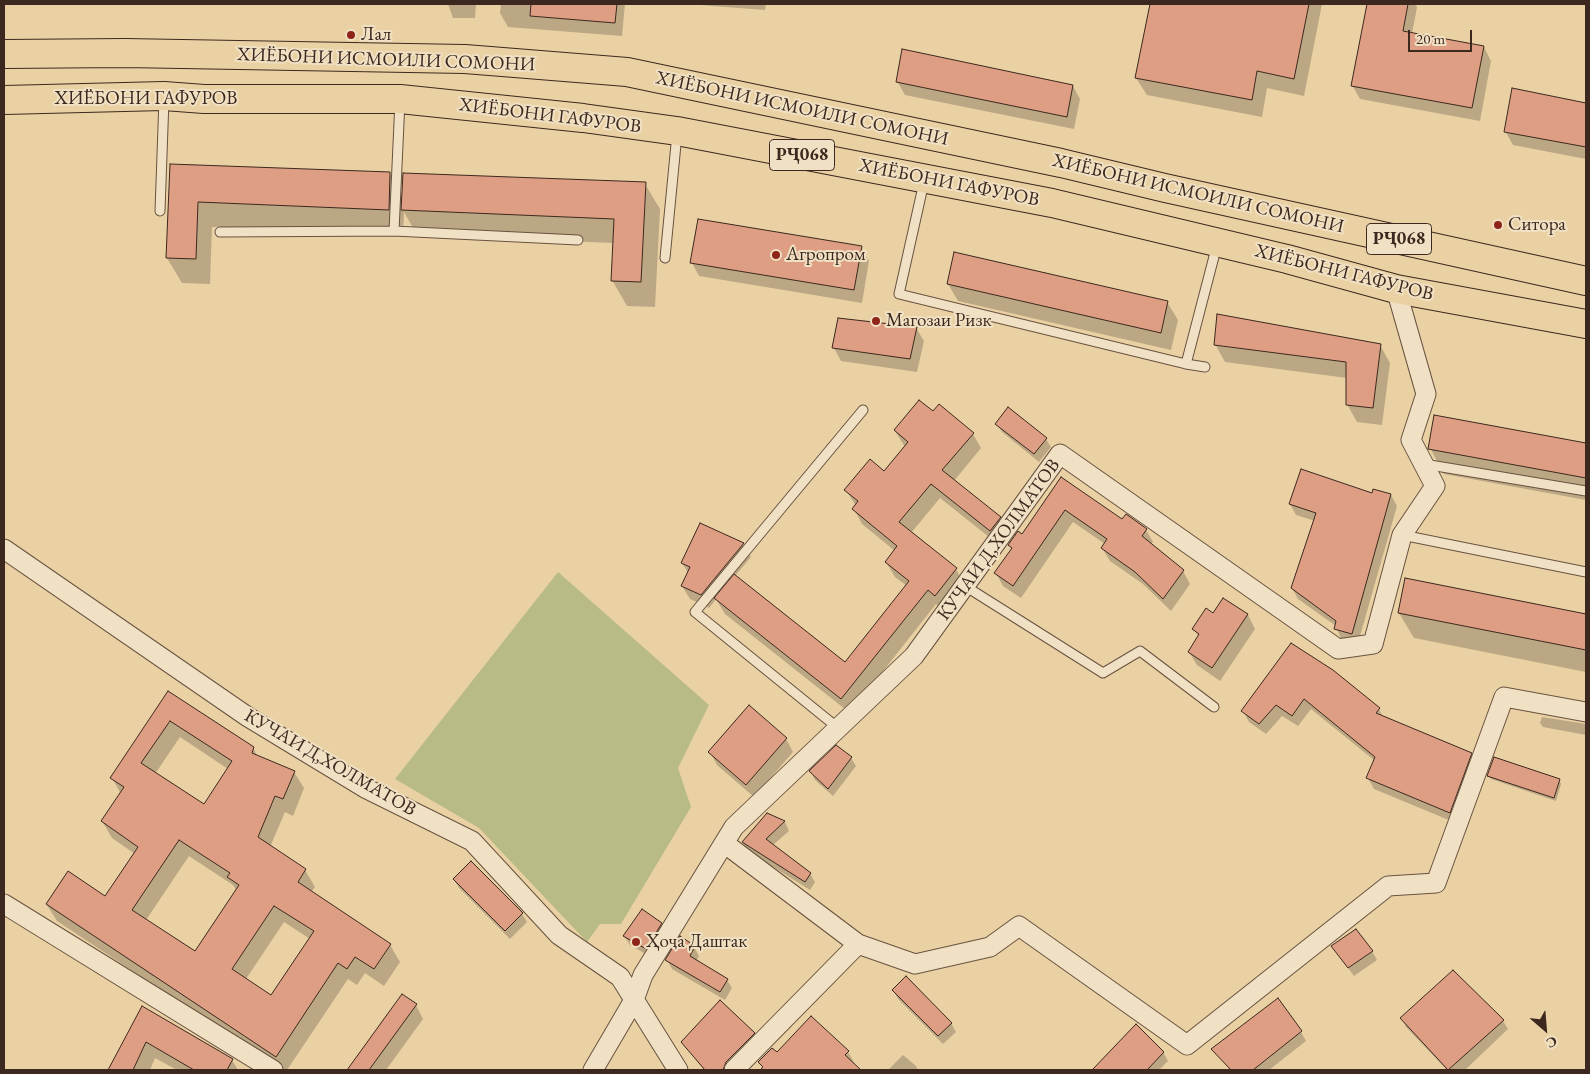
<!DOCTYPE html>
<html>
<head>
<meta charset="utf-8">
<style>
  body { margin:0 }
  #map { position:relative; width:1590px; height:1074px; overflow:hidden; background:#ead1a4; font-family:"EB Garamond",serif }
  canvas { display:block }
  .frame { position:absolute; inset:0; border:5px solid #3c281e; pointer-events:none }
  .north { position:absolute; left:1520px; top:1004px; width:50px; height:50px; -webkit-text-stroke:4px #f1e1c4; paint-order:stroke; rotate:153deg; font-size:14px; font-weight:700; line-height:20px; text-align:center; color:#3c281e }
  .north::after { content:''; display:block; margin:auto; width:18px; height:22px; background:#3c281e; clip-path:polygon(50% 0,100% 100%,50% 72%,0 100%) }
  .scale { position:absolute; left:1408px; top:30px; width:64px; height:22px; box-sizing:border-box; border:2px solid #3c281e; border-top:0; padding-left:6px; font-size:15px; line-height:18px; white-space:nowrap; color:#3c281e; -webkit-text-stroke:4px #f1e1c4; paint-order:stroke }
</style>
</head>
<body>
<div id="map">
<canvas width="1590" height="1074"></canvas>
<div class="frame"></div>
<div class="north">С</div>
<div class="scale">20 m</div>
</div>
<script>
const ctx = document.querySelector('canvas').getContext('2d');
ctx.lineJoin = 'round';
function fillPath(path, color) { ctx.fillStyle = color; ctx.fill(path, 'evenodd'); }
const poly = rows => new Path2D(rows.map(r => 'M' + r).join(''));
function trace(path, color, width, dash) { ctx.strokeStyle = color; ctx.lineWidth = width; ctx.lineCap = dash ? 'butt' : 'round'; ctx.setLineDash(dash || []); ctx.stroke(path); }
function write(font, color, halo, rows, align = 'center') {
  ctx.font = font + ' "EB Garamond",serif'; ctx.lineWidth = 4; ctx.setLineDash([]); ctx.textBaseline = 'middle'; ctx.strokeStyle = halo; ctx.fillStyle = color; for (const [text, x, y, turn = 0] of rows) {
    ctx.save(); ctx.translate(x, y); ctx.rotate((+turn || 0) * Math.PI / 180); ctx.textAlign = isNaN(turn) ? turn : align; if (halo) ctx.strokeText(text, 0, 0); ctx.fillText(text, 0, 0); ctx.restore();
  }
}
fillPath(poly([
  [558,572,709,705,678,768,691,807,621,924,600,924,587,942,479,828,395,779]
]), '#b8bb85');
fillPath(poly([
  [448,4,476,4,475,18,453,18],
  [501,4,625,4,622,36,508,27,500,13],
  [687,4,766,4,765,10],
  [1151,4,1322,4,1304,96,1267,88,1262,117,1147,95,1136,78],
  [1368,4,1415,4,1417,7,1412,34,1484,47,1491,61,1480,121,1360,99,1352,85],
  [897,81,1073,86,1080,99,1074,129,905,95],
  [1513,90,1586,104,1586,159,1513,145,1505,131],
  [171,165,390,174,403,197,645,184,660,209,655,307,627,306,612,280,614,243,417,235,404,212,403,235,212,227,210,284,182,283,167,258],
  [861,248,869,261,862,303,699,276,692,263],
  [948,284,1167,302,1178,320,1171,350,958,301],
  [916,328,924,341,917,372,841,361,834,348],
  [1215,344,1380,345,1390,363,1382,425,1357,422,1347,404,1347,378,1225,362],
  [933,413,973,434,981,448,954,481,1000,518,1008,533,999,545,940,498,911,533,956,569,964,584,944,610,936,604,850,713,725,614,716,599,709,608,690,599,682,586,688,573,682,563,700,524,743,544,751,557,735,576,845,664,907,586,895,577,886,562,895,551,862,524,854,509,856,506,846,490,884,472,905,447,895,431],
  [1435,416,1586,445,1586,500,1444,474,1430,448],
  [997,424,1046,439,1051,447,1039,462,1002,432],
  [1061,479,1122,520,1146,530,1153,542,1151,545,1183,571,1190,584,1171,611,1143,584,1110,561,1102,548,1105,544,1073,522,1021,598,1003,586,996,573,1012,550,1009,545,1022,535],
  [1374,491,1391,495,1397,506,1358,643,1341,639,1336,626,1298,599,1292,588,1315,521,1296,515,1290,504,1373,495],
  [1406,579,1586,615,1586,672,1414,638,1399,613],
  [1224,600,1248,615,1255,629,1220,681,1197,665,1189,652,1199,637,1194,629,1213,615],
  [1292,645,1379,709,1383,717,1471,754,1477,765,1456,823,1374,789,1368,778,1375,761,1311,709,1298,726,1282,716,1266,734,1249,722,1243,711],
  [168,692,253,748,258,757,294,772,304,788,293,816,285,812,270,847,305,870,315,887,311,892,390,945,400,962,384,986,365,973,357,985,348,979,287,1070,282,1070,57,921,47,905,106,898,135,854,112,838,102,821,121,794,112,778],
  [180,737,228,769,204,806,155,774],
  [189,856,233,885,237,891,195,953,146,920],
  [284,922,310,939,272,996,246,979],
  [1542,717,1586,724,1586,735,1543,727,1540,723],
  [786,739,793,752,754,797,717,765,710,752],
  [851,758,856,766,833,796,815,780,811,772],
  [1489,776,1559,780,1561,784,1556,801,1491,779],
  [767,814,785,822,789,831,773,845,810,874,815,882,810,890,748,851,743,843],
  [454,880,522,914,527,922,510,939,459,888],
  [661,924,666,933,651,957,630,945,625,937],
  [681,938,694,947,699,956,696,962,727,980,732,988,725,1000,672,969,667,960],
  [1333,947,1372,951,1377,960,1354,976],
  [893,990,951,1023,956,1032,943,1044,898,999],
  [403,996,416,1005,423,1019,386,1070,349,1070],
  [142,1008,232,1060,238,1070,177,1070,155,1058,150,1070,109,1070],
  [1402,1018,1503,1021,1508,1029,1465,1070,1447,1070,1406,1027],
  [1136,1026,1163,1052,1168,1061,1159,1070,1094,1070],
  [1301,1032,1306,1041,1269,1070,1230,1070,1213,1049],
  [754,1033,759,1042,731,1070,704,1070,683,1042],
  [848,1052,855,1064,848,1070,764,1070,759,1062,777,1054],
  [903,1055,916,1066,918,1070,888,1070]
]), '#0003');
const building = poly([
  [531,4,617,4,615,23,530,16,531,4],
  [1150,4,1309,4,1294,79,1257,71,1252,100,1135,78,1150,4],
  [1367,4,1408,4,1403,31,1484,46,1472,108,1351,86,1367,4],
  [902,49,1073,85,1067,117,896,82,902,49],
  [1512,88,1586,103,1586,147,1504,132,1512,88],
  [170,164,390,172,389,210,198,202,196,259,166,258,170,164],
  [403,173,646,182,641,282,611,281,614,219,401,210,403,173],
  [698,219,862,246,854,290,690,263,698,219],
  [954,252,1168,301,1161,333,947,284,954,252],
  [1217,314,1381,344,1373,408,1346,405,1346,362,1214,345,1217,314],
  [838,318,917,327,910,359,832,348,838,318],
  [919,400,933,411,939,404,974,433,942,470,1001,517,990,531,931,484,899,522,957,568,935,596,928,590,841,699,714,598,734,574,845,662,909,581,885,562,897,546,852,509,858,501,844,490,870,459,884,471,908,442,894,430,919,400],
  [1008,407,1047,438,1034,454,995,424,1008,407],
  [1434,415,1586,443,1586,478,1428,449,1434,415],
  [1301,469,1372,493,1373,489,1391,494,1352,634,1334,629,1336,621,1291,588,1316,513,1289,504,1301,469],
  [1061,477,1122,519,1126,514,1147,529,1142,536,1184,570,1163,599,1135,572,1101,548,1107,539,1065,510,1013,586,994,573,1012,548,1008,545,1018,531,1022,534,1061,477],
  [700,523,744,543,701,595,681,586,690,567,681,563,700,523],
  [1405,578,1586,614,1586,650,1398,613,1405,578],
  [1223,598,1248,614,1212,668,1188,652,1199,634,1192,629,1206,608,1213,613,1223,598],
  [1291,643,1333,670,1380,708,1376,713,1472,753,1450,813,1366,778,1375,757,1304,699,1292,716,1276,705,1259,724,1241,711,1291,643],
  [168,691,254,747,252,753,295,771,283,799,275,796,258,837,306,869,298,882,391,944,374,969,355,957,347,969,338,963,276,1057,46,904,68,871,105,896,138,847,101,821,124,787,110,778,168,691],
  [170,721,232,761,204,804,141,763,170,721],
  [179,840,230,873,227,877,239,885,195,951,132,910,179,840],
  [274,906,314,931,271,995,232,969,274,906],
  [749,705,787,738,746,785,708,752,749,705],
  [836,745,852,757,828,789,809,771,836,745],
  [1494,757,1560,779,1554,798,1487,776,1494,757],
  [767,813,785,821,766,839,811,873,805,882,742,842,767,813],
  [471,861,523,913,505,931,453,879,471,861],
  [642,909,662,923,646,949,623,936,642,909],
  [1356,929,1373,951,1348,968,1331,946,1356,929],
  [680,936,695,946,690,956,728,979,720,992,665,960,680,936],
  [1453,970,1504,1020,1448,1070,1400,1018,1453,970],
  [906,976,952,1023,938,1036,892,990,906,976],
  [402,994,417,1004,369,1070,347,1070,402,994],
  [1278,998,1302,1031,1253,1070,1231,1070,1211,1049,1278,998],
  [720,1000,755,1033,726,1062,723,1070,705,1070,681,1042,720,1000],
  [142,1006,233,1059,227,1070,194,1070,146,1042,133,1070,108,1070,142,1006],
  [811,1016,849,1051,845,1055,861,1070,760,1070,763,1067,758,1062,772,1048,777,1052,811,1016],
  [1136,1024,1164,1052,1147,1070,1092,1070,1136,1024]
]);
fillPath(building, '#de9e83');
trace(building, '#3c281e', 1);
const service = poly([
  [924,182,899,294,1186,364],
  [160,211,164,99],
  [394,231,578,240],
  [220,232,394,231,400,101],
  [665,258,677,134],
  [1205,367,1186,364,1217,245],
  [1424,464,1586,491],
  [1402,535,1586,572],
  [965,586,1103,673,1140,651,1214,707],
  [838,728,695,612,863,410]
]);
const minor = poly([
  [4,549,248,717,365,788,472,841,559,935,620,977,678,1070],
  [724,843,858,944],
  [4,904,273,1070],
  [593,1070,634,1000,643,975,734,827,914,656,1060,454,1338,649,1373,644,1402,535,1435,486,1411,440,1426,394,1396,289],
  [734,1070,858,944,915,964,990,947,1019,926,1187,1045,1388,886,1436,883,1504,697,1586,712]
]);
const trunk = poly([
  [4,54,125,53,465,59,627,72,1061,163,1165,188,1586,281],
  [4,100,164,96,204,99,400,99,583,118,677,131,1052,203,1287,259,1396,289,1586,324]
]);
trace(service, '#685240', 11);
trace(minor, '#685240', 21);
trace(trunk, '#3c281e', 30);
trace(service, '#f1e1c4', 9);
trace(minor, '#f1e1c4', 19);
trace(trunk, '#ead1a4', 28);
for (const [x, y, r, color] of [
  [351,35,5,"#8f2418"],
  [1498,225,5,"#8f2418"],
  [776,255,5,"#8f2418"],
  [876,321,5,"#8f2418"],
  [636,942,5,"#8f2418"]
]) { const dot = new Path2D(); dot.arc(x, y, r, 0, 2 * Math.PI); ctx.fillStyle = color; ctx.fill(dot); trace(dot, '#f1e1c4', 2); }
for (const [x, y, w] of [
  [802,155,65],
  [1399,239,65]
]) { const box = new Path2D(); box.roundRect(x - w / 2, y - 15.5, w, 31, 4); ctx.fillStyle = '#f1e1c4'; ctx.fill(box); trace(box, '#3c281e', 1); }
write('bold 18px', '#3c281e', null, [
  ["РҶ068",802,155],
  ["РҶ068",1399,239]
]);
write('19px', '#3c281e', '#f1e1c4', [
  ["Лал",361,35],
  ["Ситора",1508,225],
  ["Агропром",786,255],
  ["Магозаи Ризк",886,321],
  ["Ҳоҷа Даштак",646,942]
], 'left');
write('19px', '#3c281e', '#f1e1c4', [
  ["ХИЁБОНИ ИСМОИЛИ СОМОНИ",386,60,2],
  ["ХИЁБОНИ ГАФУРОВ",146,99],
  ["ХИЁБОНИ ИСМОИЛИ СОМОНИ",802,109,12],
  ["ХИЁБОНИ ГАФУРОВ",550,116,7],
  ["ХИЁБОНИ ГАФУРОВ",949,183,11],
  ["ХИЁБОНИ ИСМОИЛИ СОМОНИ",1198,194,13],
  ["ХИЁБОНИ ГАФУРОВ",1344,273,14],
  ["КУЧАИ Д,ХОЛМАТОВ",999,540,-54],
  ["КУЧАИ Д,ХОЛМАТОВ",330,763,30]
]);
</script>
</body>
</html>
